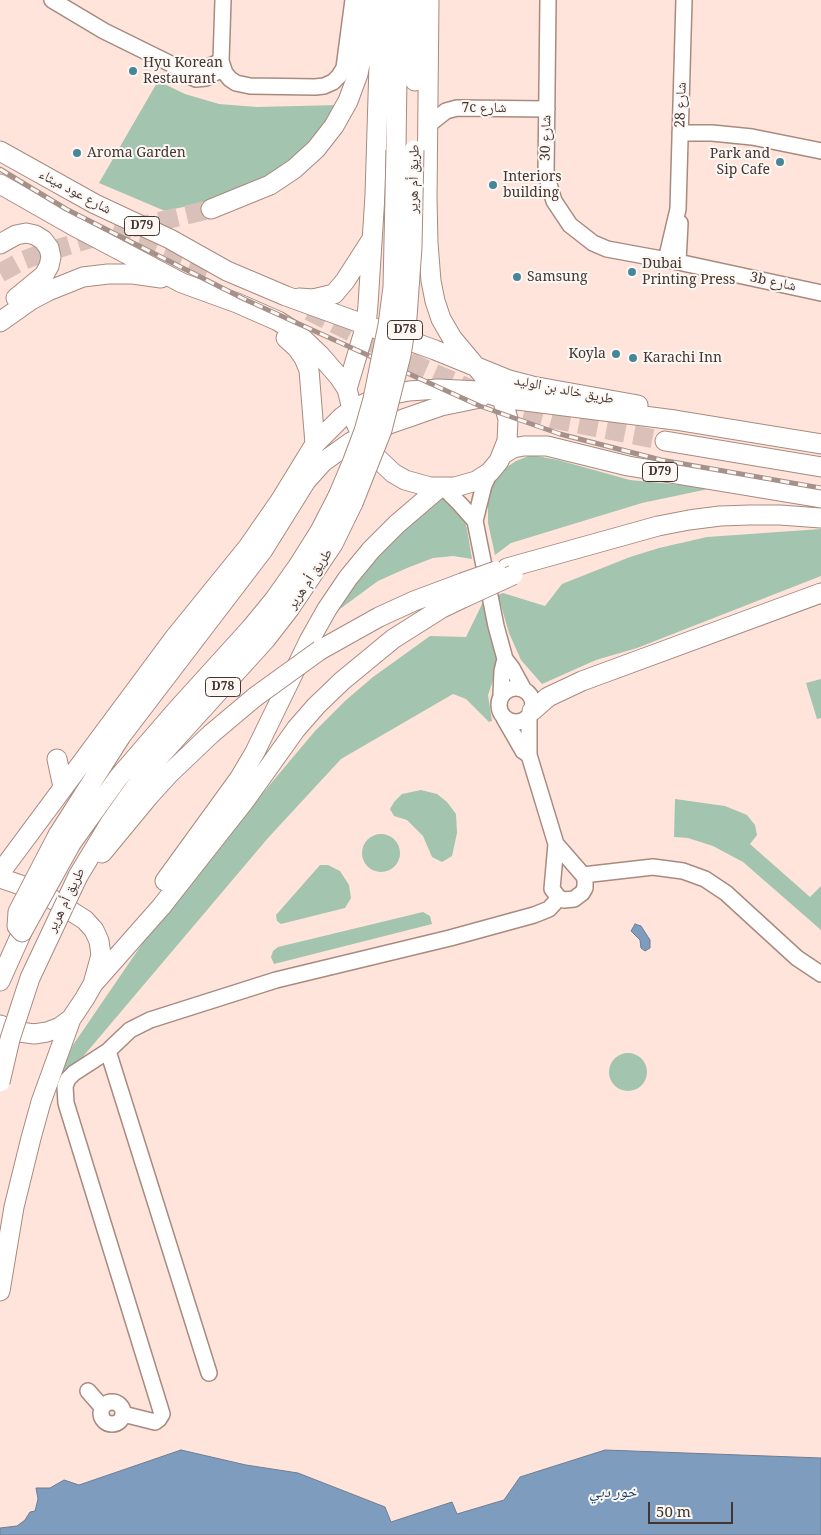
<!DOCTYPE html>
<html>
<head>
<meta charset="utf-8">
<style>
  body { margin:0 }
  #map { position:relative; width:821px; height:1535px; overflow:hidden; background:#ffe4db; font-family:"Noto Serif",serif }
  canvas { display:block }
  .scale { position:absolute; left:648px; top:1502px; width:85px; height:22px; box-sizing:border-box; border:2px solid #433631; border-top:0; padding-left:6px; font-size:15px; line-height:18px; white-space:nowrap; color:#433631; -webkit-text-stroke:4px #fdf7f4; paint-order:stroke }
</style>
</head>
<body>
<div id="map">
<canvas width="821" height="1535"></canvas>
<div class="scale">50 m</div>
</div>
<script>
const ctx = document.querySelector('canvas').getContext('2d');
ctx.lineJoin = 'round';
function fillPath(path, color) { ctx.fillStyle = color; ctx.fill(path, 'evenodd'); }
const poly = rows => new Path2D(rows.map(r => 'M' + r).join(''));
function trace(path, color, width, dash) { ctx.strokeStyle = color; ctx.lineWidth = width; ctx.lineCap = dash ? 'butt' : 'round'; ctx.setLineDash(dash || []); ctx.stroke(path); }
function write(font, color, halo, rows, align = 'center') {
  ctx.font = font + ' "Noto Serif","Noto Naskh Arabic",serif'; ctx.lineWidth = 4; ctx.setLineDash([]); ctx.textBaseline = 'middle'; ctx.strokeStyle = halo; ctx.fillStyle = color; for (const [text, x, y, turn = 0] of rows) {
    ctx.save(); ctx.translate(x, y); ctx.rotate((+turn || 0) * Math.PI / 180); ctx.textAlign = isNaN(turn) ? turn : align; if (halo) ctx.strokeText(text, 0, 0); ctx.fillText(text, 0, 0); ctx.restore();
  }
}
fillPath(poly([
  [158,81,185,94,219,104,257,107,339,105,318,140,263,182,220,199,165,211,99,183],
  [531,455,558,460,630,480,713,488,642,503,511,543,495,555,488,523,488,498,498,473,516,461],
  [444,495,462,510,467,529,472,559,453,556,433,558,407,568,378,581,329,617,371,555],
  [821,529,821,576,637,648,596,660,542,684,521,660,509,633,498,595,503,593,545,606,562,584,630,557,659,548,707,537],
  [484,600,495,645,497,669,488,695,492,721,489,722,466,699,453,694,341,759,268,838,64,1079,60,1076,73,1045,153,928,252,806,315,731,345,701,373,677,430,636,466,637],
  [821,679,821,718,817,719,806,683],
  [421,790,437,794,447,802,456,814,457,833,452,856,442,862,432,857,423,836,407,820,394,816,390,809,394,802,402,794],
  [675,799,725,806,747,815,755,825,757,835,750,844,810,897,821,886,821,930,743,862,713,846,688,838,674,837],
  '362 853a19 19 0 1 1 38 0a19 19 0 1 1-38 0Z',
  [320,865,328,865,340,871,349,885,351,898,345,908,281,924,277,921,276,915],
  [423,912,430,916,432,924,274,964,271,957,273,951,278,947],
  '609 1072a19 19 0 1 1 38 0a19 19 0 1 1-38 0Z'
]), '#a3c4ae');
const water = poly([
  [635,924,641,926,650,940,650,948,645,951,641,948,640,940,631,931,635,924],
  [181,1450,246,1465,298,1473,385,1507,391,1522,452,1502,457,1514,504,1500,520,1477,605,1450,821,1458,821,1535,0,1535,0,1528,17,1526,25,1520,30,1512,35,1511,38,1499,36,1488,50,1488,64,1480,79,1485,181,1450]
]);
fillPath(water, '#7e9cbe');
trace(water, '#6c7d94', 1);
trace(poly([
  [132,228,211,209],
  [112,233,152,245,210,269],
  [0,273,22,261,43,253,106,234],
  [309,311,425,369,473,390],
  [498,402,523,411,552,419,665,441]
]), '#d9c1b9', 19, [19, 9]);
const minor = poly([
  [52,0,104,31,175,66,206,68,221,61],
  [223,0,221,61,225,73,230,79,236,83,250,86,315,87,324,86,333,82,339,76,344,68,353,0],
  [548,0,546,174,554,201,570,225,593,243,607,249,678,262,821,293],
  [175,66,181,72,196,79,206,78,223,68],
  [427,126,446,111,457,108,547,109],
  [680,133,712,133,752,137,821,151],
  [666,260,678,209,684,0],
  [678,262,680,223],
  [490,472,484,485,475,521,496,626,505,659,512,668,524,690],
  [444,488,460,504,475,521],
  '499 705a17 17 0 1 1 34 0a17 17 0 1 1-34 0Z',
  [501,695,502,671,505,659],
  [529,716,529,755,556,844],
  [504,718,523,751,529,755],
  [556,844,583,875,585,879,585,888,582,893,574,899,564,900,559,898,552,889,556,844],
  [583,875,653,867,683,871,705,879,726,893,797,958,821,974],
  [108,1051,209,1373],
  [88,1391,102,1407],
  '101 1413a11 11 0 1 1 22 0a11 11 0 1 1-22 0Z',
  [123,1414,155,1422,159,1419,162,1414,66,1103,65,1086,68,1079,74,1073,108,1051,130,1030,150,1020,276,980,450,938,534,915,549,909,559,898]
]);
const major = poly([
  [415,81,416,0],
  [396,150,398,0],
  [0,151,95,204,170,239,227,271,286,296,435,350,509,380,532,386,638,405],
  [0,184,72,225,182,283,237,303,278,321,297,333,320,355,339,377,347,389,355,421,362,437,374,455,393,473,405,480,430,487,455,487,476,481,490,472,499,461,507,441,508,419,502,398,452,338,441,319,435,301,431,281,428,243,427,198,429,0],
  [211,209,270,185,294,169,316,149,334,126,348,101,358,74,363,48,369,0],
  [0,244,16,235,26,233,35,235,43,240,49,248,51,257,49,266,44,275,16,298],
  [299,298,313,299,334,294,345,281,372,239],
  [0,322,31,300,48,291,83,277,108,274,133,274,161,278],
  [286,338,297,348,304,358,309,370,315,444],
  [347,389,366,325,368,305,375,195,381,0],
  [665,441,821,467],
  [503,454,513,448,524,446,547,446,628,466,821,498],
  [507,568,658,526,689,520,720,516,750,515,780,515,821,518],
  [320,650,379,617,414,601,462,583],
  [532,711,548,697,582,681,821,593],
  [57,759,63,787],
  [58,835,121,736,263,550,306,481,323,462,351,442,389,424,441,406,480,398],
  [72,842,118,778,174,713,251,628,274,600,298,566,320,531,338,496],
  [102,853,149,796,169,774,211,734,255,697],
  [0,873,175,637,248,547,280,501,315,444,342,417,353,409,368,402,388,395,409,391,438,389,479,391,502,398,675,420,821,444],
  [78,876,110,823,134,789,159,757,266,639,290,608,333,544,353,503],
  [0,878,41,892,85,920,94,930,99,941,101,955,93,984,85,998,71,1019,60,1027,47,1032,34,1034,13,1031,0,1025],
  [165,881,239,779,255,752,309,641,327,609,348,578,371,550,397,524,439,488],
  [0,981,22,932],
  [93,984,161,907,246,799,296,729,316,706,342,681,393,639,442,608,465,597],
  [0,1291,14,1207,31,1138,41,1102,71,1019]
]);
trace(minor, '#a88a7f', 18);
trace(major, '#a88a7f', 21);
trace(minor, '#fff', 15);
trace(major, '#fff', 19);
const rail = poly([
  [0,169,66,209,244,299,480,406,560,434,661,460,821,488]
]);
trace(rail, '#a59189', 5);
trace(rail, '#fdf7f4', 3, [9]);
const majorBridge = poly([
  [338,496,352,463,364,431,373,399,388,325,393,287,396,150],
  [353,503,382,430,401,355,407,317,412,247,414,150],
  [462,583,496,571],
  [465,597,513,575],
  [255,697,320,650],
  [58,835,18,912,17,926,22,932,72,842],
  [0,1082,10,1039,30,978,78,876]
]);
trace(majorBridge, '#a88a7f', 21, []);
trace(majorBridge, '#fff', 19);
for (const [x, y, r, color] of [
  [133,71,5,"#458799"],
  [77,153,5,"#458799"],
  [780,162,5,"#458799"],
  [493,185,5,"#458799"],
  [632,272,5,"#458799"],
  [517,277,5,"#458799"],
  [616,354,5,"#458799"],
  [633,358,5,"#458799"]
]) { const dot = new Path2D(); dot.arc(x, y, r, 0, 2 * Math.PI); ctx.fillStyle = color; ctx.fill(dot); trace(dot, '#fdf7f4', 2); }
for (const [x, y, w] of [
  [142,226,35],
  [405,330,35],
  [660,472,35],
  [223,687,35]
]) { const box = new Path2D(); box.roundRect(x - w / 2, y - 9.5, w, 19, 4); ctx.fillStyle = '#fdf7f4'; ctx.fill(box); trace(box, '#433631', 1); }
write('bold 12px', '#433631', null, [
  ["D79",142,226],
  ["D78",405,330],
  ["D79",660,472],
  ["D78",223,687]
]);
write('14px', '#433631', '#fdf7f4', [
  ["Hyu Korean",143,63],
  ["Restaurant",143,79],
  ["Aroma Garden",87,153],
  ["Park and",770,154,"right"],
  ["Sip Cafe",770,170,"right"],
  ["Interiors",503,177],
  ["building",503,193],
  ["Dubai",642,264],
  ["Printing Press",642,280],
  ["Samsung",527,277],
  ["Koyla",606,354,"right"],
  ["Karachi Inn",643,358]
], 'left');
write('14px', '#433631', '#fdf7f4', [
  ["شارع 28",681,105,-88],
  ["7c شارع",484,108],
  ["شارع 30",546,138,-89],
  ["طريق أم هرير",414,179,-89],
  ["شارع عود ميثاء",75,192,28],
  ["3b شارع",773,282,12],
  ["طريق خالد بن الوليد",564,390,11],
  ["طريق أم هرير",310,579,-56],
  ["طريق أم هرير",66,900,-64]
]);
write('italic 15px', '#194571', '#fdf7f4', [
  ["خور دبي",613,1493]
]);
</script>
</body>
</html>
